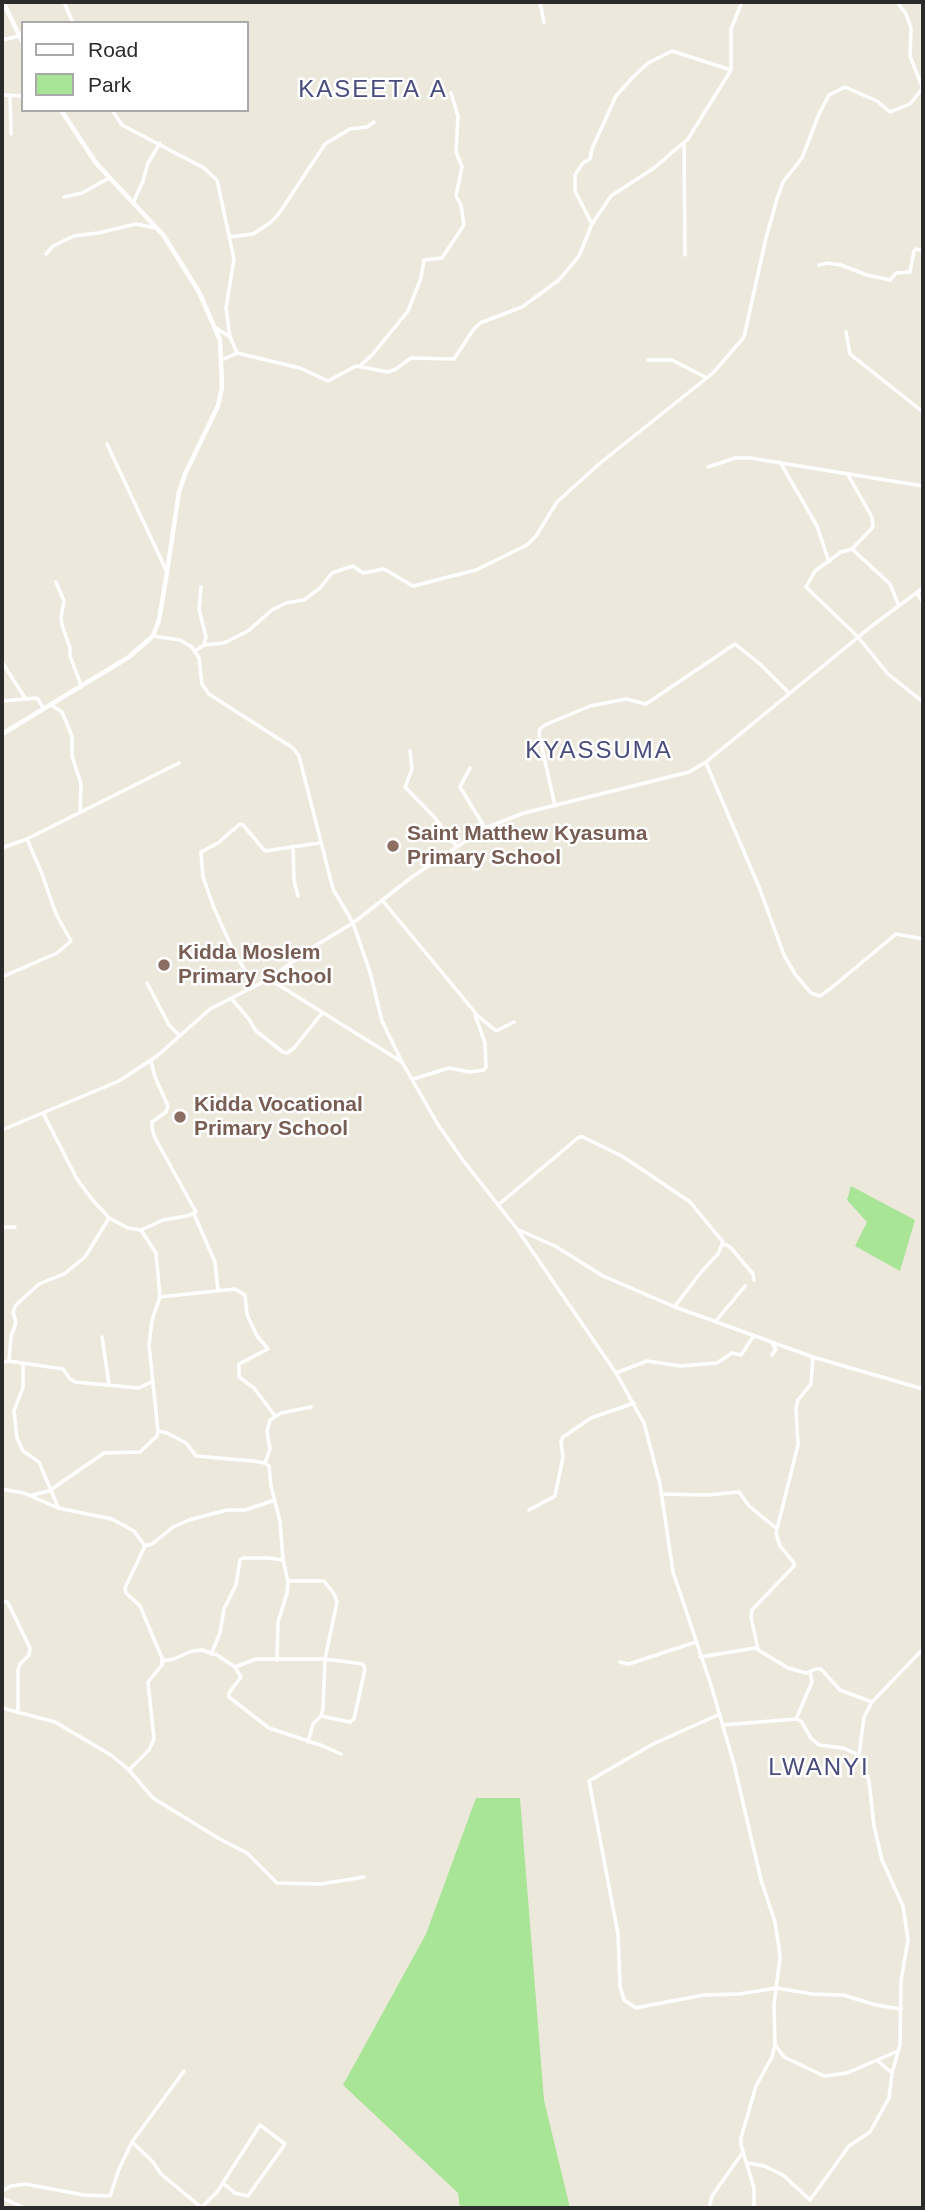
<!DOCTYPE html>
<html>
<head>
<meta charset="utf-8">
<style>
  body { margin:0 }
  #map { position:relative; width:925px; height:2210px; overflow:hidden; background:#ede8dc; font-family:Arial,sans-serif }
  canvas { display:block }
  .frame { position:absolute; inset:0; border:4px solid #2b2b2b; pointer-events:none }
  .legend { position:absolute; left:21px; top:21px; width:228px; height:91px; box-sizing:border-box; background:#fff; border:2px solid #aaa; margin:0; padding:9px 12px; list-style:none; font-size:21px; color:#2b2b2b }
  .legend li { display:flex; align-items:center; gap:14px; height:35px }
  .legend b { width:35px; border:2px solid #aaa }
</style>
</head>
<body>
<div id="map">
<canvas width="925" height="2210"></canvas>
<div class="frame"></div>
<ul class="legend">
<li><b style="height:9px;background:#fff"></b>Road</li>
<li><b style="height:19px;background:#a8e597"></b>Park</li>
</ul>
</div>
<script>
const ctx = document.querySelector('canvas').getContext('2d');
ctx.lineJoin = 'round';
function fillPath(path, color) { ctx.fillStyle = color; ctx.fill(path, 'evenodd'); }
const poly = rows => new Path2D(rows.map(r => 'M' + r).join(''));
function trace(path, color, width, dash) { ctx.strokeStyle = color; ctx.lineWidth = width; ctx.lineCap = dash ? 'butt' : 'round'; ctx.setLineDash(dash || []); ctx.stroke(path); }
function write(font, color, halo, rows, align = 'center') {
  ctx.font = font + ' Arial,sans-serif'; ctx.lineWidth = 5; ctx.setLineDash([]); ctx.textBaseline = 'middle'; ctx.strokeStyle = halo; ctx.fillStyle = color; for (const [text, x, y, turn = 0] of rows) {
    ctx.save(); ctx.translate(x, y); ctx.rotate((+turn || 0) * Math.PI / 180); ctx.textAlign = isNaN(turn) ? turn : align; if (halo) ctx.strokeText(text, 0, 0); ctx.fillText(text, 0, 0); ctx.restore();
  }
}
fillPath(poly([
  [851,1186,915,1220,900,1271,855,1246,867,1222,847,1200],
  [476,1798,520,1798,544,2100,570,2208,460,2208,458,2193,343,2085,426,1934]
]), '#a8e597');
trace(poly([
  [64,2,73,23],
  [540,2,544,23],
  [897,2,906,14,911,28,910,56,923,89],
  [2,40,19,36],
  [2,95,23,96],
  [10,95,11,134],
  [112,110,122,125,204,168,217,180,234,259,226,308,230,337],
  [684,144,685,255],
  [64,197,82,193,109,178],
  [133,203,143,181,148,163,160,143],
  [592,224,575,191,575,175,583,163,590,159,592,149,616,96,632,78,648,63,672,51,731,70],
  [229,237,253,234,270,223,278,215,325,144,350,129,367,127,374,122],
  [46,254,53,246,74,236,98,233,136,224,156,228],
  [819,265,827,263,841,265,867,275,890,280,896,273,910,272,914,251,916,249,923,251],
  [216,328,230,337,237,353,300,368,328,381,356,366,388,372,396,369,411,358,454,359,473,330,480,323,522,307,559,280,579,256,592,224,611,196,654,168,688,139,731,70,731,29,742,2],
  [846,332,850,354,923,412],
  [222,360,237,353],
  [648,360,672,360,707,378],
  [360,366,372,355,408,311,421,278,424,260,442,258,464,225,461,205,456,196,462,167,456,152,458,116,451,93],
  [107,444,166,570],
  [780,462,817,526,829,562],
  [708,467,735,458,750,458,923,486],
  [848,475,872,517,873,527,852,549],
  [56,582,64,601,61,617,62,625,70,648,70,656,81,685],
  [917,593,923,603],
  [899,606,890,584,852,549,841,552,815,571,806,587,858,637,888,674,923,702],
  [153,636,180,640,192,647,199,658,202,684,209,694,293,748,299,756,333,889,353,923,370,972,382,1021,401,1060],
  [204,645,224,643,248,631,272,610,286,603,304,600,320,588,332,573,353,566,363,573,384,569,413,586,476,570,527,545,536,536,557,502,599,464,713,373,744,337,766,238,777,199,783,182,802,158,819,114,829,95,845,87,877,101,890,112,910,104,923,88],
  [195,651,204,645,206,637,199,609,201,587],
  [2,662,25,698],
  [2,701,37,698,44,709],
  [51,705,62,712,72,736,72,756,81,784,80,812],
  [410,751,412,769,405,787,435,818,457,847],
  [706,763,759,887,784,955,795,974,811,993,820,996,830,989,896,934,923,939],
  [470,768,460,787,485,828],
  [555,806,539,734,540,729,545,725,590,706,626,699,646,704,735,644,760,664,789,693],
  [293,846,294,881,298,896],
  [2,848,27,839,179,763],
  [382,900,478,1016,496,1031,514,1022],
  [2,977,57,953,71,941,56,914,42,874,27,839],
  [269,979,402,1062,437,1123,462,1159,517,1229,616,1373,644,1423,660,1484,673,1572,711,1685,734,1764,761,1880,775,1922,779,1948,780,1958,774,2004,775,2045,772,2057,756,2086,741,2138,741,2145,754,2188,754,2208],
  [147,983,169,1025,180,1036],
  [254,986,232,948,214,908,203,877,201,852,218,843,240,824,243,825,265,851,319,843],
  [231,998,248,1018,256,1031,283,1052,287,1053,294,1048,322,1013],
  [413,1079,449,1068,470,1072,484,1070,486,1067,485,1043,475,1015],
  [2,1130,119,1081,157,1056,210,1009,269,979,313,947,353,923,412,877,485,828,524,813,689,772,706,762,873,625,923,588],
  [498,1205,579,1137,583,1137,622,1156,690,1202,723,1242,718,1254,702,1271,675,1306],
  [194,1214,215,1262,218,1291],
  [2,1227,15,1227],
  [141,1230,163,1220,187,1216,196,1212,155,1138,152,1129,152,1122,166,1112,168,1106,155,1077,151,1061],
  [519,1230,555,1246,603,1276,675,1307,813,1357,923,1389],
  [722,1245,727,1245,731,1248,753,1274,754,1280],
  [160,1297,235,1289,245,1295,247,1315,257,1336,268,1349,239,1364,239,1377,254,1388,275,1416],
  [715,1322,745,1286],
  [102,1337,109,1384],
  [772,1355,776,1349,773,1345],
  [9,1361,11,1336,16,1323,13,1312,16,1305,39,1284,64,1274,85,1257,109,1218],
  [2,1362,9,1361,63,1369,70,1379,75,1382,139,1388,153,1381],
  [23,1364,23,1387,14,1411,17,1438,23,1451,39,1462,58,1507],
  [616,1373,647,1361,680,1366,717,1363,732,1353,741,1355,753,1337],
  [158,1431,167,1433,186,1443,196,1456,253,1461,265,1463,269,1466,271,1486,280,1521,283,1560,288,1581,287,1593,278,1622,277,1660],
  [265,1463,270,1449,267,1431,270,1420,281,1413,311,1407],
  [2,1489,24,1493,58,1508,112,1519,134,1531,145,1546,152,1544,173,1527,189,1520,227,1510,245,1510,275,1500],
  [661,1494,707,1495,739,1492,749,1506,776,1528],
  [32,1495,49,1491,104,1453,140,1452,157,1436,158,1431,149,1345,152,1320,160,1297,156,1253,141,1230,128,1228,109,1218,91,1198,77,1179,43,1113],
  [529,1510,555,1496,563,1457,561,1442,563,1437,591,1418,634,1403],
  [288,1581,324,1581,334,1594,337,1602,325,1659,323,1709,321,1716,313,1724,308,1742],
  [2,1601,7,1602,10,1607,30,1648,29,1655,20,1664,18,1670,18,1713],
  [758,1649,751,1617,752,1610,794,1566,794,1563,780,1546,776,1533,798,1445,796,1408,798,1400,811,1384,813,1357],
  [211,1654,220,1633,224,1609,236,1585,240,1560,243,1558,269,1558,283,1560],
  [700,1657,755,1648,788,1668,806,1673,816,1669,821,1669,840,1690,872,1702,923,1649],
  [162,1661,174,1659,192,1651,202,1650,217,1655,235,1667,256,1659,325,1659,363,1664,365,1669,354,1719,350,1722,321,1716],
  [620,1662,629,1664,696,1642],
  [235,1667,241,1677,229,1693,229,1697,269,1728,323,1746,341,1754],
  [2,1708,55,1722,111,1755,129,1770,153,1798,218,1838,247,1853,277,1883,321,1884,364,1877],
  [720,1714,653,1744,589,1781,618,1934,620,1986,624,2000,636,2008,640,2007,704,1995,739,1994,777,1988,812,1994,843,1995,876,2005,901,2009],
  [796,1719,812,1682,810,1672],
  [723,1725,796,1719,801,1721,811,1738,819,1745,843,1748,859,1755],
  [129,1770,149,1750,154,1739,148,1682,162,1665,162,1658,140,1606,126,1593,125,1588,145,1546],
  [776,2046,784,2057,824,2076,847,2073,898,2051],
  [878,2061,892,2073],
  [132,2142,153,2162,161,2174,201,2207],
  [748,2163,764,2166,783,2175,810,2200,849,2146,870,2132,889,2098,892,2073,900,2045,901,1981,908,1940,903,1906,882,1860,874,1826,869,1781,859,1755,864,1717,872,1702],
  [2,2191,11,2186,25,2184,84,2195,110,2196,119,2169,132,2142,184,2071],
  [2,2198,25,2208],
  [201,2208,217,2192,260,2125,285,2144,248,2196,235,2193,223,2183],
  [709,2208,712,2196,743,2152]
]), '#fff', 3.5);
trace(poly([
  [3,2,23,43],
  [2,734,129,657,153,636,159,620,167,572,179,492,185,474,218,406,222,387,220,340,199,292,164,236,96,163,61,110]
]), '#fff', 4.5);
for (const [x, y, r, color] of [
  [393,846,7,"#8d6e63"],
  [164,965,7,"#8d6e63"],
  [180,1117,7,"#8d6e63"]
]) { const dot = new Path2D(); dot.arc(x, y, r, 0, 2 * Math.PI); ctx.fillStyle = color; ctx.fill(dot); trace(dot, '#fff', 2.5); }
write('bold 21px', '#785e54', '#fff', [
  ["Saint Matthew Kyasuma",407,834],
  ["Primary School",407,858],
  ["Kidda Moslem",178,953],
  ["Primary School",178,977],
  ["Kidda Vocational",194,1105],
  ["Primary School",194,1129]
], 'left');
ctx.letterSpacing = '2px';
write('24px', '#494c7d', '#fff', [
  ["KASEETA A",373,90],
  ["KYASSUMA",599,751],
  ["LWANYI",819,1768]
]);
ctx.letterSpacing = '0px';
</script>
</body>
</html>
